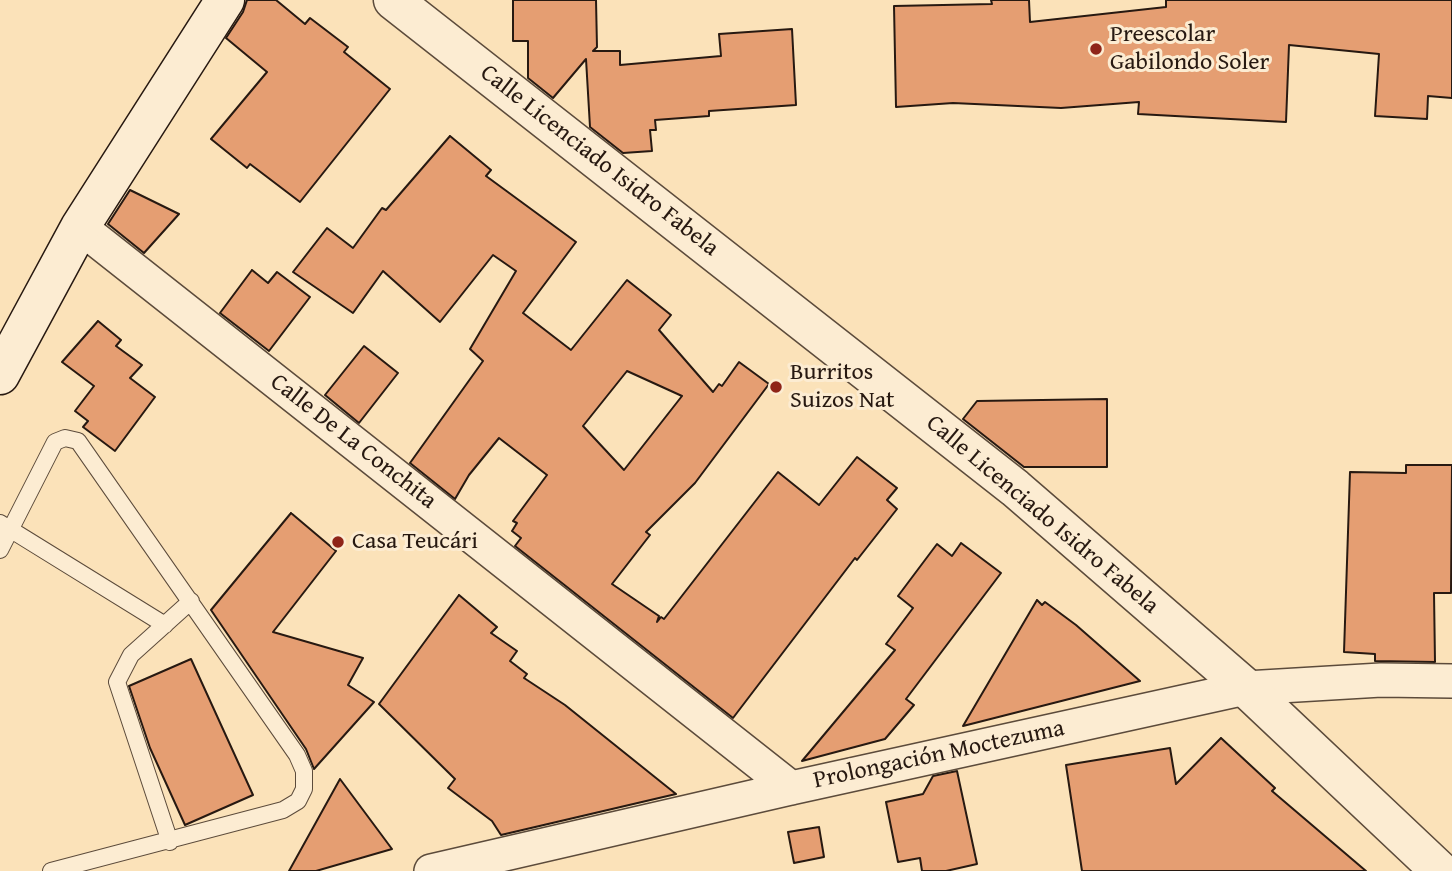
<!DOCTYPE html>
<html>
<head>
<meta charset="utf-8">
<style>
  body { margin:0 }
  canvas { display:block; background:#fbe2b9 }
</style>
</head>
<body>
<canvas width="1452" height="871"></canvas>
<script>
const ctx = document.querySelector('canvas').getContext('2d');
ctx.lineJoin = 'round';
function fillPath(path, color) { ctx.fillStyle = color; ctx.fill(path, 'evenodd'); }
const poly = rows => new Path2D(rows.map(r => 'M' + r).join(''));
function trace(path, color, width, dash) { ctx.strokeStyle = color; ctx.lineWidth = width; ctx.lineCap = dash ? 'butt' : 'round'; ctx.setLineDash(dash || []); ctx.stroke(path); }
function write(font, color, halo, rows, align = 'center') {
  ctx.font = font + ' "Gentium Book Plus",serif'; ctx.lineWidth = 6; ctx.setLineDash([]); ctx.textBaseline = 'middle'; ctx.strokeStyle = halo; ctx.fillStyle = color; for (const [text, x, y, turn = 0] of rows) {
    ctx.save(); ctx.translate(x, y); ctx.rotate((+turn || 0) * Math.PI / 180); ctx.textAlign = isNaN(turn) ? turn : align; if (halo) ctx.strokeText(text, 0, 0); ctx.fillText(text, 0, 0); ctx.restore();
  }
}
const building = poly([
  [247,0,276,0,305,24,310,18,348,47,344,52,390,89,300,202,250,164,247,168,211,139,267,72,226,38,243,12,247,0],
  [513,0,596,0,597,47,593,51,620,51,620,65,721,56,719,34,792,29,796,105,709,111,709,116,655,120,656,130,650,130,652,151,623,153,590,127,586,59,553,98,528,78,528,41,513,41,513,0],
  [991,0,1029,0,1030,22,1166,7,1166,0,1452,0,1452,98,1428,96,1427,119,1375,116,1379,54,1289,45,1286,122,1138,114,1139,102,1061,108,953,103,896,107,894,6,992,4,991,0],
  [450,136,491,170,486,176,576,242,523,313,571,350,627,280,671,315,659,330,713,392,719,384,722,386,739,362,769,384,695,483,646,532,650,535,612,584,659,616,657,622,661,617,664,619,778,472,819,505,857,457,897,488,887,500,897,509,857,560,855,558,733,718,515,546,521,538,512,531,517,523,513,521,547,475,499,438,469,475,455,499,410,463,483,361,470,349,516,271,493,255,440,322,383,271,353,313,293,272,327,228,353,248,382,208,386,210,450,136],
  [627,371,682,396,624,470,583,426,627,371],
  [130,190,179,214,144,253,108,224,130,190],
  [252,270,268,283,277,272,310,297,269,351,220,313,252,270],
  [98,321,121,340,116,346,142,365,130,378,155,397,115,451,83,427,88,421,75,411,94,386,62,362,98,321],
  [364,346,398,373,359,423,325,395,364,346],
  [1107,399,1107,467,1024,467,963,419,977,401,1107,399],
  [1406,465,1452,465,1451,593,1434,593,1435,662,1375,661,1375,654,1344,652,1350,472,1406,473,1406,465],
  [291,513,336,551,273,632,363,658,348,685,374,702,314,769,306,749,211,610,291,513],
  [961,543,1001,573,906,699,914,705,885,739,802,761,895,650,886,644,913,608,898,596,937,544,952,556,961,543],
  [459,595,497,627,491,633,517,651,510,661,527,674,524,678,565,705,676,794,501,835,492,821,448,788,455,779,379,704,459,595],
  [1037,600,1042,605,1045,602,1076,625,1140,681,963,726,1037,600],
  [191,659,253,795,185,825,150,748,129,686,191,659],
  [1221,738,1275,788,1272,791,1366,871,1082,871,1066,765,1170,748,1176,784,1221,738],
  [957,771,977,864,946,871,922,871,920,858,898,862,886,802,923,794,933,776,957,771],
  [340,779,392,849,316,871,289,871,340,779],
  [819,827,824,857,794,863,788,832,819,827]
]);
fillPath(building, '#e59e72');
trace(building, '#271911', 2);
const service = poly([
  [0,523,165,625],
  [0,550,55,442,65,438,78,441,297,755,304,771,304,789,298,801,283,810,51,871],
  [170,842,117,682,131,655,191,601]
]);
const minor = poly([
  [80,227,791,788],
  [431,871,791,788,1246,688,1381,680,1452,681]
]);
const tertiary = poly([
  [393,0,1015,488,1246,688,1440,871]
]);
const secondary = poly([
  [0,375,80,227,225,0]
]);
trace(service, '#5c4b3b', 18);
trace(minor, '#5c4b3b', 36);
trace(tertiary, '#5c4b3b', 41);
trace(secondary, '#271911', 41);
trace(service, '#fcecd2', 16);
trace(minor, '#fcecd2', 33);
trace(tertiary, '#fcecd2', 38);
trace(secondary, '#fcecd2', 38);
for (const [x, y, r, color] of [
  [1096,49,7,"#8f2418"],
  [776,387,7,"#8f2418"],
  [338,542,7,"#8f2418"]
]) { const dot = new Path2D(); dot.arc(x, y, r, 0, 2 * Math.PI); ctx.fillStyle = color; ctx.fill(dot); trace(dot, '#fcecd2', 2.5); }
write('24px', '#271911', '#fcecd2', [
  ["Preescolar",1110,35],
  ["Gabilondo Soler",1110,63],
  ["Burritos",790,373],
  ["Suizos Nat",790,401],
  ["Casa Teucári",352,542]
], 'left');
write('24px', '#271911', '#fcecd2', [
  ["Calle Licenciado Isidro Fabela",599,161,38],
  ["Calle De La Conchita",353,442,38],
  ["Calle Licenciado Isidro Fabela",1042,515,40],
  ["Prolongación Moctezuma",939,755,-12]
]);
</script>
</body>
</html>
